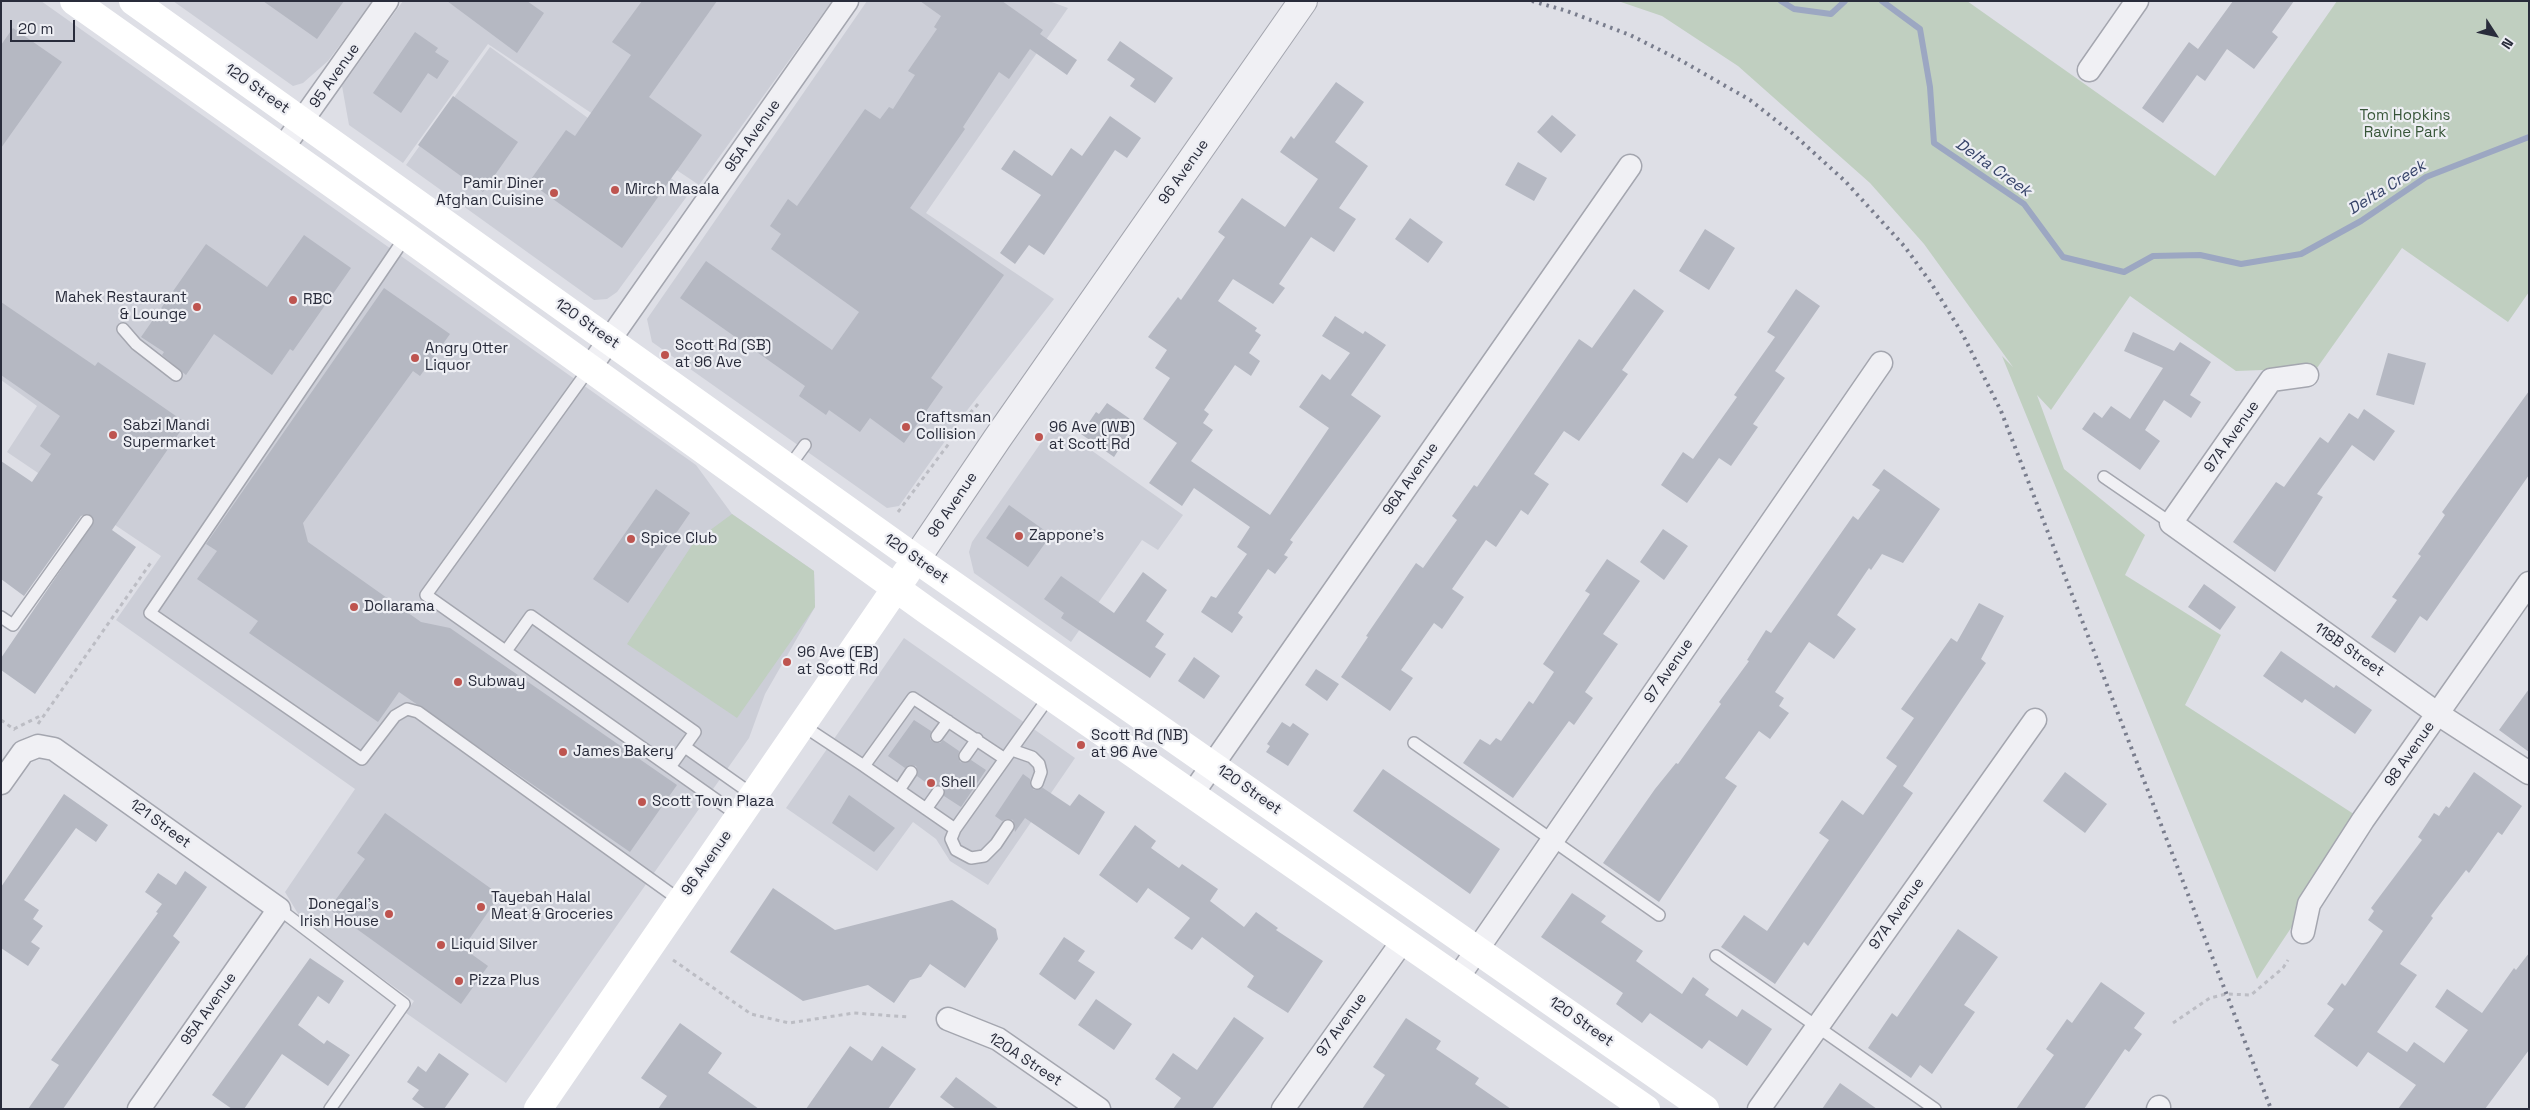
<!DOCTYPE html>
<html>
<head>
<meta charset="utf-8">
<style>
  body { margin:0 }
  #map { position:relative; width:2530px; height:1110px; overflow:hidden; background:#dedfe6; font-family:"Space Grotesk",sans-serif }
  canvas { display:block }
  .frame { position:absolute; inset:0; border:2px solid #292c3b; pointer-events:none }
  .north { position:absolute; left:2470px; top:10px; width:50px; height:50px; -webkit-text-stroke:4px #edeef3; paint-order:stroke; rotate:125deg; font-size:14px; font-weight:700; line-height:20px; text-align:center; color:#292c3b }
  .north::after { content:''; display:block; margin:auto; width:18px; height:22px; background:#292c3b; clip-path:polygon(50% 0,100% 100%,50% 72%,0 100%) }
  .scale { position:absolute; left:10px; top:20px; width:65px; height:22px; box-sizing:border-box; border:2px solid #292c3b; border-top:0; padding-left:6px; font-size:15px; line-height:18px; white-space:nowrap; color:#292c3b; -webkit-text-stroke:4px #edeef3; paint-order:stroke }
</style>
</head>
<body>
<div id="map">
<canvas width="2530" height="1110"></canvas>
<div class="frame"></div>
<div class="north">N</div>
<div class="scale">20 m</div>
</div>
<script>
const ctx = document.querySelector('canvas').getContext('2d');
ctx.lineJoin = 'round';
function fillPath(path, color) { ctx.fillStyle = color; ctx.fill(path, 'evenodd'); }
const poly = rows => new Path2D(rows.map(r => 'M' + r).join(''));
function trace(path, color, width, dash) { ctx.strokeStyle = color; ctx.lineWidth = width; ctx.lineCap = dash ? 'butt' : 'round'; ctx.setLineDash(dash || []); ctx.stroke(path); }
function write(font, color, halo, rows, align = 'center') {
  ctx.font = font + ' "Space Grotesk",sans-serif'; ctx.lineWidth = 4.5; ctx.setLineDash([]); ctx.textBaseline = 'middle'; ctx.strokeStyle = halo; ctx.fillStyle = color; for (const [text, x, y, turn = 0] of rows) {
    ctx.save(); ctx.translate(x, y); ctx.rotate((+turn || 0) * Math.PI / 180); ctx.textAlign = isNaN(turn) ? turn : align; if (halo) ctx.strokeText(text, 0, 0); ctx.fillText(text, 0, 0); ctx.restore();
  }
}
fillPath(poly([
  [1,1,41,1,696,465,732,514,814,571,815,607,765,694,749,738,506,1083,406,1013,414,1001,303,922,285,892,355,789,116,620,161,556,7,452,37,406,1,380],
  [173,1,373,1,328,61,303,83,293,86],
  [403,1,832,1,699,185,488,44,403,163,349,125,342,86],
  [867,1,1049,1,1068,8,926,213,1054,299,965,413,899,506,887,508,652,342,647,319],
  [490,47,690,192,617,292,607,299,594,300,406,165],
  [1054,424,1183,515,1158,550,1142,540,1071,642,974,573,969,552,972,542],
  [904,638,1075,758,988,885,950,861,936,839,913,822,877,871,786,808]
]), '#ccced7');
fillPath(poly([
  [1618,1,1967,1,2215,176,2337,1,2529,1,2529,292,2508,322,2402,248,2317,368,2236,371,2130,296,2051,410,2037,395,2064,469,2145,535,2125,575,2221,635,2185,705,2363,820,2257,979,2002,356,2013,367,1924,244,1870,183,1738,66,1662,16],
  [732,514,814,571,815,607,737,718,627,644,694,542]
]), '#c0cfc0');
trace(poly([
  [1781,1,1794,9,1831,14,1845,1],
  [1882,1,1920,29,1930,87,1934,143,2024,204,2063,257,2124,272,2153,256,2200,255,2241,264,2301,254,2361,221,2426,177,2529,137]
]), '#9ca7c2', 6);
fillPath(poly([
  [263,1,344,1,317,39],
  [447,1,527,1,544,13,517,53],
  [642,1,717,1,649,97,702,135,622,248,529,182,566,130,575,136,631,55,612,42],
  [920,1,1002,1,1043,30,1040,34,1077,60,1067,75,1030,49,1009,79,999,72,963,127,965,129,910,208,1004,275,931,378,943,387,904,443,870,418,860,432,829,410,826,415,799,396,805,386,680,298,706,261,832,350,859,312,771,249,781,234,770,226,788,199,797,206,865,109,880,119,889,107,893,109,915,75,908,71,937,29,934,27,941,16],
  [2233,1,2294,1,2272,32,2278,37,2254,69,2227,49,2205,81,2197,75,2163,123,2142,108,2189,42,2198,49],
  [13,28,62,62,1,148,1,45],
  [415,32,438,48,435,52,449,61,437,79,428,73,401,113,373,93],
  [1120,41,1173,78,1155,103,1130,86,1135,79,1107,60],
  [1336,82,1364,102,1335,142,1368,166,1339,208,1356,219,1334,252,1311,237,1279,284,1285,288,1273,304,1233,279,1218,301,1257,328,1255,331,1261,335,1249,353,1260,361,1251,376,1235,365,1204,410,1209,414,1203,423,1213,430,1191,461,1270,515,1329,428,1299,407,1322,374,1330,380,1350,353,1322,336,1335,316,1363,334,1365,331,1386,345,1351,395,1381,416,1290,540,1293,542,1284,555,1288,557,1275,574,1268,569,1238,613,1243,617,1232,633,1201,612,1211,596,1216,598,1247,554,1237,547,1250,527,1194,488,1182,506,1149,483,1177,443,1143,419,1170,378,1155,368,1167,350,1148,337,1178,297,1181,300,1225,237,1218,232,1242,198,1285,227,1318,179,1280,152,1291,136,1294,139],
  [453,96,518,142,483,192,418,145],
  [1552,115,1576,135,1561,153,1537,132],
  [1110,116,1141,138,1127,158,1115,150,1044,255,1029,245,1015,264,1000,253,1041,195,1001,169,1014,150,1052,176,1071,148,1082,156],
  [1518,162,1547,178,1534,201,1505,185],
  [1410,218,1443,242,1428,263,1395,239],
  [1705,229,1735,248,1709,290,1679,271],
  [304,235,351,268,293,351,290,349,272,375,214,334,186,375,162,355,164,352,141,337,206,244,267,287],
  [384,288,450,334,420,376,413,371,303,523,308,542,421,622,450,628,677,785,630,852,399,692,378,722,249,633,258,621,197,579,217,551,206,544],
  [1634,289,1664,311,1622,370,1628,374,1579,441,1564,431,1534,474,1549,484,1528,515,1521,510,1496,547,1486,540,1452,589,1464,597,1442,629,1434,623,1401,670,1413,678,1390,711,1341,677,1368,637,1366,636,1416,563,1423,568,1457,520,1452,516,1474,485,1477,487,1579,339,1592,348],
  [1796,289,1820,306,1775,371,1785,378,1753,424,1758,427,1731,466,1719,458,1687,503,1661,485,1683,452,1693,459,1737,397,1734,395,1775,337,1767,332],
  [1,302,95,366,98,362,186,423,112,530,136,547,35,694,1,670,1,658,94,521,88,514,81,516,24,596,1,579,1,461,32,482,51,454,40,446,60,416,1,375],
  [2133,332,2174,351,2180,342,2211,362,2190,395,2201,402,2191,418,2164,400,2145,430,2160,441,2140,470,2082,429,2094,412,2102,418,2111,406,2130,419,2163,368,2124,351],
  [2388,353,2426,363,2414,405,2376,395],
  [2529,391,2529,475,2427,621,2420,616,2395,653,2371,637,2397,600,2392,597,2421,556,2418,554,2445,515,2442,512],
  [1107,403,1136,423,1114,457,1081,434,1096,412,1099,414],
  [2364,409,2395,431,2374,461,2352,445,2317,494,2323,497,2275,572,2233,542,2276,482,2284,487,2320,437,2328,443,2349,413,2358,419],
  [1884,469,1940,509,1903,563,1882,554,1871,570,1869,568,1837,615,1856,629,1834,659,1809,642,1775,692,1784,698,1779,706,1789,713,1770,739,1759,731,1725,778,1737,786,1659,902,1603,863,1655,789,1676,763,1678,764,1721,704,1719,702,1749,661,1747,660,1766,630,1771,633,1853,516,1858,520,1880,490,1872,485],
  [656,489,690,513,628,603,593,579],
  [1009,505,1051,535,1028,567,986,538],
  [1663,529,1688,546,1664,580,1640,562],
  [1607,559,1640,581,1603,634,1618,644,1585,692,1593,698,1574,725,1569,721,1513,798,1463,763,1480,739,1490,745,1496,738,1501,741,1529,701,1533,704,1554,672,1543,664,1590,594,1585,591],
  [1143,572,1167,590,1146,621,1164,634,1155,647,1166,654,1150,678,1061,618,1064,613,1044,599,1061,576,1114,613],
  [2204,584,2236,607,2220,630,2188,607],
  [1979,603,2004,616,1981,659,1986,663,1903,786,1913,793,1808,946,1804,942,1775,984,1721,947,1744,915,1767,931,1829,840,1819,833,1842,800,1863,815,1897,766,1886,758,1914,718,1901,709,1951,638,1957,642],
  [2281,651,2334,688,2336,685,2372,710,2355,734,2305,699,2302,703,2263,676],
  [1194,657,1220,676,1204,699,1178,681],
  [1316,669,1339,684,1327,701,1305,685],
  [2529,689,2529,752,2499,730],
  [914,720,931,731,930,739,933,742,940,743,943,740,959,751,958,756,960,762,965,763,971,760,986,770,961,807,944,796,943,786,938,785,932,787,917,776,918,772,916,766,911,765,905,768,888,756],
  [1282,722,1290,727,1293,723,1309,734,1288,766,1266,752,1270,746,1267,744],
  [1383,769,1500,849,1470,894,1353,811],
  [2065,772,2107,804,2085,833,2043,801],
  [2474,772,2522,806,2502,835,2498,832,2469,873,2466,870,2431,916,2433,918,2400,964,2417,975,2377,1032,2407,1052,2414,1042,2444,1063,2468,1030,2435,1007,2447,989,2482,1013,2514,968,2516,970,2529,953,2529,1050,2485,1109,2398,1109,2416,1085,2368,1052,2357,1067,2314,1036,2334,1009,2327,1004,2342,983,2345,986,2383,931,2368,920,2374,911,2371,908,2422,840,2418,837,2434,813,2439,816,2446,806,2449,808],
  [1023,774,1030,779,1030,785,1034,790,1043,788,1070,806,1079,794,1105,812,1079,855,1025,818,1015,832,1013,820,1008,819,1002,821,995,816],
  [64,794,108,825,96,842,76,828,24,900,39,910,33,919,43,926,31,942,40,948,28,966,1,948,1,887],
  [849,795,895,828,874,852,832,823],
  [385,813,500,895,463,948,488,966,461,1004,329,909,365,859,357,853],
  [1135,825,1156,841,1151,848,1179,868,1182,864,1218,889,1210,901,1244,927,1256,912,1278,928,1276,930,1323,961,1288,1013,1247,987,1254,976,1202,937,1192,950,1174,938,1190,918,1148,888,1137,903,1099,875],
  [185,871,207,887,173,936,180,942,63,1109,28,1109,59,1065,51,1060,158,913,156,912,162,904,145,892,158,873,176,885],
  [773,888,835,930,952,900,996,929,998,939,965,988,930,964,921,977,910,980,894,1003,868,985,803,1001,730,952],
  [1572,893,1606,916,1601,922,1643,951,1636,961,1682,994,1693,977,1709,989,1705,995,1737,1017,1742,1009,1772,1029,1747,1066,1709,1040,1702,1049,1650,1013,1642,1023,1616,1004,1623,993,1541,937],
  [1958,929,1998,957,1964,1005,1975,1012,1947,1052,1932,1074,1920,1065,1911,1078,1868,1048,1892,1013,1897,1017],
  [1064,937,1085,951,1078,961,1095,972,1075,1000,1039,974],
  [310,958,344,981,329,1004,318,996,298,1025,324,1044,327,1040,350,1055,328,1086,282,1054,244,1109,232,1109,212,1095],
  [2101,982,2145,1013,2134,1028,2142,1034,2129,1052,2125,1049,2084,1109,2016,1109,2054,1055,2046,1049,2067,1019,2072,1023],
  [1096,999,1132,1024,1114,1050,1078,1025],
  [1234,1017,1264,1038,1212,1109,1173,1109,1181,1098,1155,1079,1173,1053,1197,1070],
  [1406,1018,1441,1041,1436,1049,1479,1078,1475,1084,1511,1109,1362,1109,1385,1075,1373,1067],
  [680,1023,722,1053,708,1073,759,1109,658,1109,667,1096,641,1078],
  [850,1046,872,1061,882,1046,916,1069,888,1109,806,1109],
  [439,1053,469,1074,444,1109,426,1109,412,1099,419,1090,407,1082,418,1066,426,1072],
  [956,1077,999,1109,956,1109,940,1097],
  [1840,1083,1877,1109,1822,1109]
]), '#b5b8c2');
const service = poly([
  [406,236,150,613,362,759,395,716,407,709,418,712,681,901],
  [123,329,136,344,176,375],
  [589,369,426,595,739,816],
  [789,467,805,445],
  [2104,477,2171,523],
  [1,617,13,625,87,521],
  [506,651,531,616,695,732,670,767],
  [802,725,864,766,913,698,1005,759],
  [937,736,948,721],
  [1414,743,1659,915],
  [685,747,753,795],
  [1012,750,1032,757,1039,764,1041,772,1037,783],
  [965,756,977,739],
  [864,766,955,829,1049,697],
  [899,790,911,772],
  [926,809,938,792],
  [955,829,951,839,956,850,971,858,984,856,996,844,1008,826],
  [279,909,404,1004,330,1109],
  [1716,956,1935,1109]
]);
const minor = poly([
  [2089,70,2137,1],
  [282,149,387,1],
  [589,369,847,1],
  [2307,375,2271,380,2171,523,2438,714,2529,773],
  [1,783,23,752,38,746,54,749,279,909,139,1109],
  [1193,793,1630,166],
  [2303,932,2309,904,2363,820,2529,583],
  [1457,979,1881,363],
  [948,1019,998,1039,1099,1109],
  [1283,1109,1402,942],
  [1759,1109,2035,720],
  [2158,1109,2159,1107]
]);
const tertiary = poly([
  [916,559,997,439,1303,1]
]);
trace(service, '#a4a6af', 14);
trace(minor, '#a4a6af', 25);
trace(tertiary, '#a4a6af', 30);
trace(poly([
  [970,413,978,404],
  [898,512,950,442],
  [1,720,15,730],
  [38,724,152,561],
  [14,729,42,715],
  [673,960,751,1014,789,1023,854,1013,908,1017],
  [2173,1023,2210,998,2226,994,2251,995,2283,968,2288,960]
]), '#bcbdc4', 3, [4, 4]);
trace(service, '#f0f0f4', 11);
trace(minor, '#f0f0f4', 22);
trace(tertiary, '#f0f0f4', 28);
trace(poly([
  [74,1,406,236,929,612,1646,1109],
  [133,1,916,559,1705,1109],
  [538,1109,907,572]
]), '#fff', 28);
trace(poly([
  [1532,1,1567,11,1630,35,1682,61,1750,100,1792,133,1845,181,1905,247,1931,283,1962,333,2001,411,2271,1109]
]), '#797d8d', 4, [2.5, 5]);
for (const [x, y, r, color] of [
  [615,190,5,"#be544f"],
  [554,193,5,"#be544f"],
  [293,300,5,"#be544f"],
  [197,307,5,"#be544f"],
  [665,355,5,"#be544f"],
  [415,358,5,"#be544f"],
  [906,427,5,"#be544f"],
  [113,435,5,"#be544f"],
  [1039,437,5,"#be544f"],
  [1019,536,5,"#be544f"],
  [631,539,5,"#be544f"],
  [354,607,5,"#be544f"],
  [787,662,5,"#be544f"],
  [458,682,5,"#be544f"],
  [1081,745,5,"#be544f"],
  [563,752,5,"#be544f"],
  [931,783,5,"#be544f"],
  [642,802,5,"#be544f"],
  [481,907,5,"#be544f"],
  [389,914,5,"#be544f"],
  [441,945,5,"#be544f"],
  [459,981,5,"#be544f"]
]) { const dot = new Path2D(); dot.arc(x, y, r, 0, 2 * Math.PI); ctx.fillStyle = color; ctx.fill(dot); trace(dot, '#edeef3', 2); }
write('15px', '#292c3b', '#edeef3', [
  ["95 Avenue",335,76,-55],
  ["120 Street",257,89,35],
  ["95A Avenue",753,136,-55],
  ["96 Avenue",1184,172,-55],
  ["120 Street",587,324,35],
  ["97A Avenue",2232,437,-55],
  ["96A Avenue",1411,479,-55],
  ["96 Avenue",953,505,-56],
  ["120 Street",916,559,35],
  ["118B Street",2349,650,35],
  ["97 Avenue",1669,671,-56],
  ["98 Avenue",2410,754,-55],
  ["120 Street",1249,790,35],
  ["121 Street",160,824,36],
  ["96 Avenue",707,863,-55],
  ["97A Avenue",1897,914,-55],
  ["95A Avenue",209,1009,-55],
  ["120 Street",1581,1022,35],
  ["97 Avenue",1342,1025,-54],
  ["120A Street",1025,1060,33]
]);
write('15px', '#375538', '#edeef3', [
  ["Tom Hopkins",2405,116],
  ["Ravine Park",2405,133]
]);
write('15px', '#292c3b', '#edeef3', [
  ["Pamir Diner",544,184,"right"],
  ["Afghan Cuisine",544,201,"right"],
  ["Mirch Masala",625,190],
  ["Mahek Restaurant",187,298,"right"],
  ["& Lounge",187,315,"right"],
  ["RBC",303,300],
  ["Scott Rd (SB)",675,346],
  ["at 96 Ave",675,363],
  ["Angry Otter",425,349],
  ["Liquor",425,366],
  ["Craftsman",916,418],
  ["Collision",916,435],
  ["Sabzi Mandi",123,426],
  ["Supermarket",123,443],
  ["96 Ave (WB)",1049,428],
  ["at Scott Rd",1049,445],
  ["Zappone's",1029,536],
  ["Spice Club",641,539],
  ["Dollarama",364,607],
  ["96 Ave (EB)",797,653],
  ["at Scott Rd",797,670],
  ["Subway",468,682],
  ["Scott Rd (NB)",1091,736],
  ["at 96 Ave",1091,753],
  ["James Bakery",573,752],
  ["Shell",941,783],
  ["Scott Town Plaza",652,802],
  ["Tayebah Halal",491,898],
  ["Meat & Groceries",491,915],
  ["Donegal's",379,905,"right"],
  ["Irish House",379,922,"right"],
  ["Liquid Silver",451,945],
  ["Pizza Plus",469,981]
], 'left');
write('italic 16px', '#37446a', '#edeef3', [
  ["Delta Creek",1993,168,35],
  ["Delta Creek",2387,188,-32]
]);
</script>
</body>
</html>
